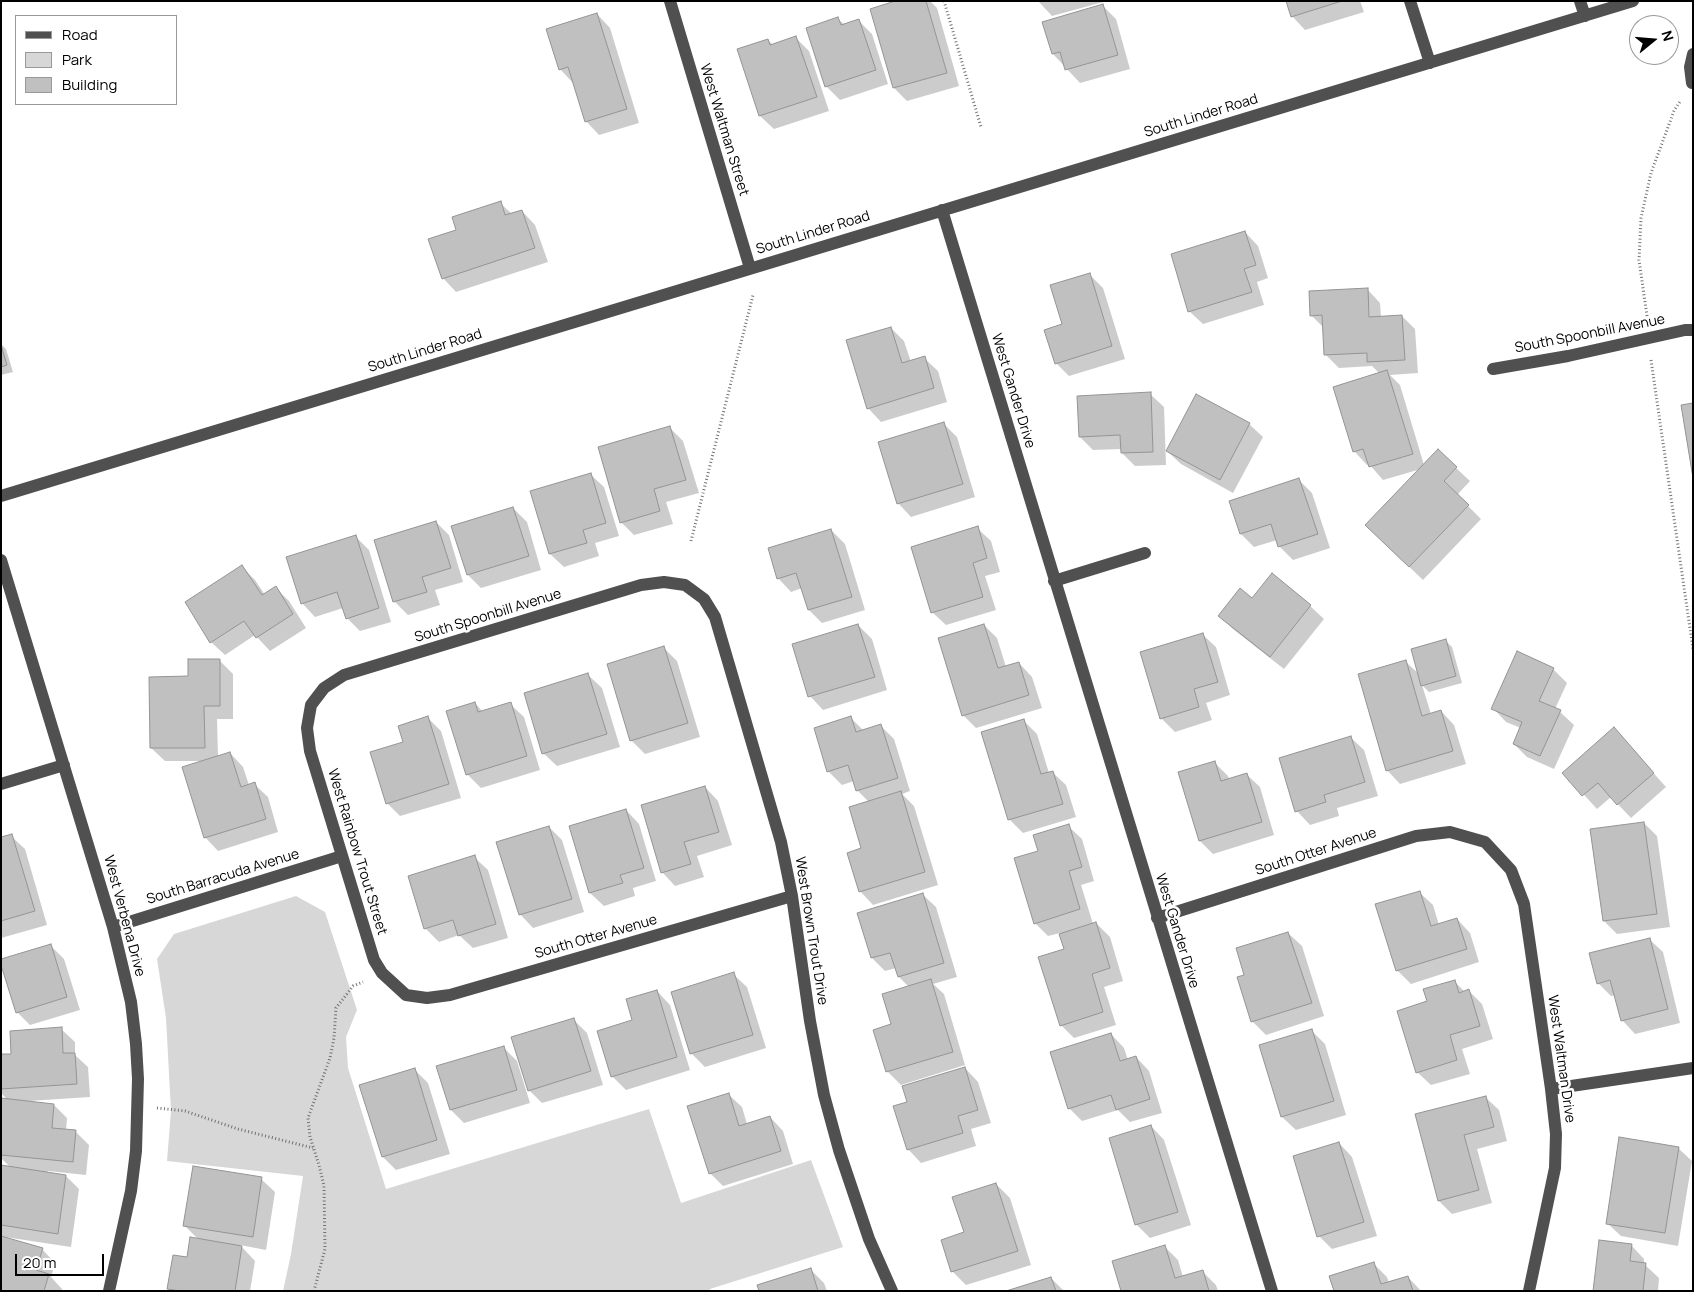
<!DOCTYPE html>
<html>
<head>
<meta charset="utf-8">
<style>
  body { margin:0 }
  #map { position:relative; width:1694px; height:1292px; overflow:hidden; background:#fff; font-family:Manrope,sans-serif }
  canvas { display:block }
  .frame { position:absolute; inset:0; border:2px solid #000; pointer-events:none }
  .legend { position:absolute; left:15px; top:15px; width:162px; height:90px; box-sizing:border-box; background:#fff; border:1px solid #999; margin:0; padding:6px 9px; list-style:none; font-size:15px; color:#000 }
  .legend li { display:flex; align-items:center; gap:10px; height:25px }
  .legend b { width:25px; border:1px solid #999 }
  .north { position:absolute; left:1629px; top:15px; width:50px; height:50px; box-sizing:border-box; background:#fff; border:1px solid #999; border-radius:50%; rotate:73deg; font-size:14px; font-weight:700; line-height:20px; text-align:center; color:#000 }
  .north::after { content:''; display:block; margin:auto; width:18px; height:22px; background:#000; clip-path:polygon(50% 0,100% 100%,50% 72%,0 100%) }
  .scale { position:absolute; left:15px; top:1254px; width:89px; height:22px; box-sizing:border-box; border:2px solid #000; border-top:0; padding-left:6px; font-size:15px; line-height:18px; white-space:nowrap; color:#000; -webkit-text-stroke:4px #fff; paint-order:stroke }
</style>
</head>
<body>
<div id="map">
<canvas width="1694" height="1292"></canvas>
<div class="frame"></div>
<ul class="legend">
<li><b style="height:6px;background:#505050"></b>Road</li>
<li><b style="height:14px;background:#d7d7d7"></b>Park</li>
<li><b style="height:14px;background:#c0c0c0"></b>Building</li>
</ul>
<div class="north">N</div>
<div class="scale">20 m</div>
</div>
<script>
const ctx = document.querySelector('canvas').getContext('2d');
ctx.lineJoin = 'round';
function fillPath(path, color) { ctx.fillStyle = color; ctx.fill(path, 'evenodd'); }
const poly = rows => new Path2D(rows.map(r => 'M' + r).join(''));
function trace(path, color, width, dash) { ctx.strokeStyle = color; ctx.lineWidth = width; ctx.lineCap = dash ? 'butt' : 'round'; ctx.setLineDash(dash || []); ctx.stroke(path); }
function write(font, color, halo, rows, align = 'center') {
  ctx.font = font + ' Manrope,sans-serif'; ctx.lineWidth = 5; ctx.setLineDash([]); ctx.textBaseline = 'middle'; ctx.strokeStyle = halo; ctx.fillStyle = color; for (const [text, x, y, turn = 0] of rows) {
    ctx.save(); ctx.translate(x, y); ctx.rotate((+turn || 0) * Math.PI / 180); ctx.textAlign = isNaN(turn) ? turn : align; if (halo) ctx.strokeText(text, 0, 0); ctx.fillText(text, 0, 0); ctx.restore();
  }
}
fillPath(poly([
  [296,896,325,912,357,1010,346,1037,348,1068,386,1189,649,1109,681,1203,811,1160,843,1247,710,1289,710,1291,283,1291,291,1254,303,1176,167,1161,171,1111,166,1018,157,959,174,934]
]), '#d7d7d7');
fillPath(poly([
  [900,1,930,1,937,8,959,86,907,101,894,88],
  [1038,1,1107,1,1052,16],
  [1287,1,1360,1,1364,12,1305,30,1292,16],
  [1103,6,1116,19,1130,69,1080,83,1053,54],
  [597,14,610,28,639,123,599,135,586,121,573,83,560,69],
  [838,19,845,25,859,21,872,34,888,84,840,100,826,86],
  [796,38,809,51,829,111,774,129,760,116,739,50,768,40,773,45],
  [500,203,512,214,522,211,535,225,548,262,456,292,443,278,458,230],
  [1245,232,1258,246,1268,278,1257,282,1264,305,1203,324,1189,311],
  [1089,274,1103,288,1125,359,1069,376,1056,363,1064,325],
  [1367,289,1380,303,1381,317,1402,316,1415,329,1418,373,1390,375,1400,385,1424,465,1438,451,1456,468,1470,481,1457,495,1481,519,1423,580,1380,539,1421,469,1383,480,1369,464,1367,465,1354,451,1380,374,1372,366,1339,368,1326,355,1324,328,1311,315],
  [891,328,904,341,911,362,924,358,938,371,947,402,881,422,868,408],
  [1,344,6,349,13,372,1,375],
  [1150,394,1164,407,1166,465,1135,466,1122,453,1122,449,1093,450,1080,437],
  [943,423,957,437,975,497,911,517,898,503],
  [1249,424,1263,437,1233,493,1181,464,1167,451],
  [670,428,683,441,699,493,666,502,673,524,634,535,621,522],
  [590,474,604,487,619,536,595,543,599,556,564,567,550,554,531,492],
  [1299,480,1312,493,1330,548,1293,560,1279,546,1277,540,1254,547,1241,534],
  [513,508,527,522,541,570,481,588,468,575,453,527],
  [436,522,449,535,463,582,435,590,440,605,408,615,394,601],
  [977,528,991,541,1000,572,985,576,996,610,946,625,932,612],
  [831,530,845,544,865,610,822,623,809,610,802,588,791,592,778,578],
  [355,536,369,550,391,622,360,631,347,618,343,608,315,617,302,603],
  [242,567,255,580,265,595,276,588,289,601,306,628,270,651,255,635,225,655,211,642],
  [1252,600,1310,606,1324,619,1284,669,1233,629,1220,616],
  [858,625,872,639,887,690,823,710,810,696],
  [984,625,997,638,1006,667,1019,663,1032,677,1042,708,976,728,963,715],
  [1202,634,1216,647,1230,695,1206,703,1212,720,1175,732,1161,718],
  [1445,640,1452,647,1462,683,1429,692,1422,685,1431,714,1441,711,1454,725,1466,764,1400,784,1387,770,1406,662,1420,675],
  [664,648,677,661,700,737,645,754,631,740],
  [219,660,233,674,233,719,217,719,218,757,230,753,243,767,249,785,254,784,268,797,278,832,218,851,205,837,202,761,165,761,151,748,189,678],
  [1553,669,1567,683,1555,709,1560,712,1574,725,1554,769,1527,757,1514,744,1521,728,1506,722,1493,708],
  [588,675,602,688,620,747,557,766,543,753],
  [475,703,483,712,510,704,524,717,540,770,481,788,467,774],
  [850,717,864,731,880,725,894,739,910,791,902,794,914,806,938,885,873,905,860,891,863,849,869,802,857,790,854,781,842,785,828,771],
  [428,718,441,731,461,798,400,816,387,803,405,743],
  [1023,720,1037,734,1049,773,1052,772,1066,785,1076,817,1023,833,1010,820,983,732],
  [1614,729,1666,787,1631,818,1611,797,1597,809,1564,773],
  [1350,737,1364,750,1378,796,1337,808,1339,816,1310,825,1297,811],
  [1214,762,1228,776,1229,779,1246,774,1260,787,1274,835,1213,854,1200,841],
  [705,787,718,801,732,845,697,856,704,877,675,886,662,872],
  [626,810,639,824,656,881,633,888,635,896,604,906,590,893,570,827],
  [1644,823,1657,836,1670,927,1617,934,1604,921],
  [1068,826,1082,839,1094,881,1081,885,1093,924,1096,923,1110,937,1123,981,1104,987,1116,1025,1074,1038,1061,1025,1065,950,1060,933,1048,936,1035,923,1040,852],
  [549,827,562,840,584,912,533,928,520,914],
  [11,836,25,849,47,925,1,938,1,839],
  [474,857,488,870,508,938,473,948,459,935,439,942,425,928],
  [1419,892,1433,905,1439,925,1457,919,1470,933,1479,962,1411,984,1397,970],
  [922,894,936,907,957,977,933,984,944,994,965,1065,901,1085,887,1071,893,1025,909,987,899,977,896,968,885,971,872,958,858,914],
  [1288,933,1302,946,1324,1016,1266,1035,1253,1022,1239,978,1246,975],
  [1649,939,1663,952,1680,1023,1635,1034,1622,1020,1616,995,1611,996,1598,983],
  [50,945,64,959,80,1010,30,1025,17,1012],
  [733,974,747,987,766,1048,705,1067,691,1053],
  [1454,981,1465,992,1469,991,1482,1004,1493,1039,1462,1049,1470,1074,1431,1085,1417,1072,1429,1002],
  [657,991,670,1005,690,1070,626,1090,612,1076,634,1021],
  [574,1020,587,1033,603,1085,542,1103,529,1090],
  [61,1029,75,1042,75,1055,88,1067,90,1097,29,1101,29,1102,54,1105,67,1118,66,1131,76,1132,89,1145,86,1175,48,1171,47,1173,66,1176,79,1189,71,1247,5,1237,5,1238,42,1249,55,1263,51,1277,62,1289,62,1291,1,1291,1,1167,11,1168,1,1158,1,1107,8,1100,1,1093,1,1055,13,1055],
  [1311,1030,1325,1044,1346,1115,1296,1130,1282,1117,1260,1046],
  [1111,1034,1124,1048,1128,1060,1136,1057,1149,1071,1162,1113,1130,1122,1118,1110,1082,1121,1069,1108],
  [503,1047,517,1061,530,1103,464,1123,451,1110],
  [965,1068,978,1082,991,1123,971,1129,976,1146,921,1163,908,1149,908,1102],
  [414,1069,428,1083,450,1154,396,1170,383,1157],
  [728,1094,742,1107,747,1124,770,1117,783,1131,793,1164,723,1186,710,1173],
  [1485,1097,1499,1110,1507,1141,1477,1149,1492,1203,1452,1214,1439,1201,1416,1115],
  [1151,1126,1164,1140,1191,1225,1150,1238,1136,1224],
  [1339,1143,1352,1157,1377,1236,1332,1249,1319,1236],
  [1678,1148,1692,1161,1678,1246,1621,1236,1607,1223],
  [261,1179,275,1192,266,1250,240,1245,255,1261,250,1291,171,1291,168,1288,199,1240,184,1225],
  [996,1184,1010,1198,1031,1265,966,1285,953,1272,943,1240,965,1233],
  [1631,1245,1644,1259,1644,1264,1659,1278,1658,1291,1594,1291],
  [1165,1247,1178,1260,1183,1277,1202,1271,1216,1285,1218,1291,1122,1291],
  [1374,1264,1387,1277,1389,1283,1408,1277,1421,1291,1335,1291],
  [811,1270,824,1283,827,1291,761,1291],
  [1051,1278,1064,1291,1010,1291]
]), '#0003');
const building = poly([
  [895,1,926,1,947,73,893,88,870,9,895,1],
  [1286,1,1342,1,1291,17,1286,1],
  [1103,4,1118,55,1065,70,1060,52,1052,54,1042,22,1103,4],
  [597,13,627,109,585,122,568,67,559,70,546,29,597,13],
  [838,17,841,25,859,19,876,70,825,87,806,28,838,17],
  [796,36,817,97,759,116,737,49,768,39,770,45,796,36],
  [501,201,505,215,522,210,535,248,442,279,428,239,456,230,452,217,501,201],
  [1245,231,1256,265,1244,269,1252,292,1188,312,1171,254,1245,231],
  [1090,273,1112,346,1055,364,1044,330,1062,324,1050,285,1090,273],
  [1368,288,1369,317,1402,315,1405,360,1367,362,1367,353,1324,355,1322,315,1310,316,1309,291,1368,288],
  [891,327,902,363,925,356,934,388,867,409,846,340,891,327],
  [1,345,7,365,1,367,1,345],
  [1387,370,1413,454,1369,467,1363,449,1353,452,1333,387,1387,370],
  [1151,392,1153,452,1121,453,1120,435,1079,437,1077,396,1151,392],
  [1196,394,1250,423,1220,480,1166,451,1196,394],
  [1693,403,1693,478,1681,405,1693,403],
  [944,422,963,484,897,504,878,442,944,422],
  [670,426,686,480,654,489,660,511,620,523,598,447,670,426],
  [1438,449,1457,467,1444,481,1469,505,1409,567,1365,525,1438,449],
  [591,473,606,523,583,530,587,543,549,554,530,491,591,473],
  [1299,478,1318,534,1278,547,1271,524,1240,534,1229,501,1299,478],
  [513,507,529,556,467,575,451,526,513,507],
  [436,521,451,568,422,577,427,592,393,602,374,540,436,521],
  [978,526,987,558,973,563,983,597,931,613,911,547,978,526],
  [831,529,852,597,808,610,796,573,777,579,768,548,831,529],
  [356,535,379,608,346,619,337,592,301,604,286,557,356,535],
  [242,565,262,595,276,586,293,614,256,638,244,621,210,643,185,602,242,565],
  [1272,573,1311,605,1270,657,1218,616,1240,588,1252,598,1272,573],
  [858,624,875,677,808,697,792,644,858,624],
  [984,624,998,668,1019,662,1029,695,962,716,938,638,984,624],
  [1203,633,1218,682,1194,689,1199,707,1160,719,1140,652,1203,633],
  [1446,639,1456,676,1421,686,1411,649,1446,639],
  [664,646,688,723,630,741,607,664,664,646],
  [1517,651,1554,668,1539,701,1561,710,1540,756,1513,744,1522,722,1491,709,1517,651],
  [188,659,220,659,220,706,204,706,205,748,150,748,149,677,188,676,188,659],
  [1406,660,1422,716,1441,710,1453,751,1386,771,1358,674,1406,660],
  [588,673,607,734,542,754,524,693,588,673],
  [475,702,478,712,511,702,527,756,466,775,446,711,475,702],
  [428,716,449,784,386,804,370,752,403,742,398,726,428,716],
  [851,716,856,732,881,724,898,778,856,791,848,765,827,772,814,728,851,716],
  [1024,719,1041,774,1053,771,1063,804,1008,820,981,732,1024,719],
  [1614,727,1654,773,1617,805,1598,783,1582,796,1562,773,1614,727],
  [1351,736,1365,782,1324,795,1326,802,1295,812,1279,758,1351,736],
  [230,752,241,787,255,782,266,819,204,838,182,767,230,752],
  [1215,761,1221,781,1247,773,1262,822,1199,841,1178,772,1215,761],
  [705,786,719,832,684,842,691,864,661,873,641,805,705,786],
  [901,791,925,872,859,892,847,853,861,848,849,807,901,791],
  [626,809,644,868,620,875,623,883,589,893,569,826,626,809],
  [1644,822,1657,914,1603,921,1590,829,1644,822],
  [1069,824,1082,867,1069,871,1080,909,1034,924,1014,858,1038,851,1033,835,1069,824],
  [549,826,572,899,519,915,496,842,549,826],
  [12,834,35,911,1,921,1,837,12,834],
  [475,855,496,924,458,936,453,920,424,929,408,876,475,855],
  [1420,891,1431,926,1457,918,1467,949,1396,971,1375,904,1420,891],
  [923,893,944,963,898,977,890,953,871,958,857,913,923,893],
  [1096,922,1110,968,1092,974,1103,1012,1060,1026,1038,957,1064,949,1059,934,1096,922],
  [1288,932,1312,1003,1251,1022,1237,977,1244,975,1236,948,1288,932],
  [1650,938,1668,1009,1621,1021,1610,980,1597,984,1589,953,1650,938],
  [51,944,67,997,16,1013,1,965,1,959,51,944],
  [734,972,753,1035,690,1054,671,992,734,972],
  [931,979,953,1052,886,1072,873,1030,891,1024,882,994,931,979],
  [1455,980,1459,993,1469,989,1480,1026,1450,1035,1457,1060,1416,1073,1397,1011,1427,1001,1423,989,1455,980],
  [657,990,677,1057,611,1077,597,1031,632,1020,626,999,657,990],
  [574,1018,591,1071,528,1091,511,1037,574,1018],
  [62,1027,63,1053,75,1053,77,1084,1,1089,1,1054,11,1054,10,1031,62,1027],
  [1312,1029,1334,1101,1281,1117,1259,1045,1312,1029],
  [1111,1033,1120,1061,1136,1056,1150,1099,1116,1110,1111,1095,1068,1109,1050,1052,1111,1033],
  [504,1046,517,1090,450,1110,436,1066,504,1046],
  [965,1067,978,1110,958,1116,963,1133,907,1150,893,1106,907,1102,902,1086,965,1067],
  [415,1068,437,1140,382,1157,359,1085,415,1068],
  [729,1093,739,1126,770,1116,781,1151,709,1174,687,1106,729,1093],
  [1486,1096,1494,1127,1464,1135,1479,1190,1438,1201,1415,1114,1486,1096],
  [1,1098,54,1104,52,1128,76,1130,73,1162,1,1155,1,1098],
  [1151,1125,1178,1212,1135,1225,1109,1138,1151,1125],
  [1619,1137,1679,1147,1665,1233,1606,1224,1619,1137],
  [1339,1142,1364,1222,1317,1237,1293,1156,1339,1142],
  [1,1165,66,1175,58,1234,1,1225,1,1165],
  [193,1166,262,1177,253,1237,183,1226,193,1166],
  [996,1183,1018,1251,951,1272,941,1240,964,1232,952,1197,996,1183],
  [1,1236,43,1248,36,1270,49,1274,44,1291,1,1291,1,1236],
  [190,1237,242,1246,235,1291,180,1291,167,1289,173,1255,187,1257,190,1237],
  [1599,1240,1632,1244,1630,1261,1646,1263,1643,1291,1593,1291,1599,1240],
  [1165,1245,1175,1278,1203,1270,1209,1291,1121,1291,1112,1261,1165,1245],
  [1374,1262,1381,1284,1408,1276,1413,1291,1334,1291,1329,1276,1374,1262],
  [811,1268,818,1291,759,1291,757,1285,811,1268],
  [1051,1277,1056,1291,1006,1291,1051,1277]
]);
fillPath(building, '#c0c0c0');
trace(building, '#949494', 1);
trace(poly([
  [944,1,981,127],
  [1647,316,1639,260,1641,218,1651,173,1674,111,1681,100],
  [1651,360,1693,649],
  [691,541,753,295],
  [157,1108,185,1111,238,1129,313,1148],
  [314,1291,325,1249,324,1186,319,1165,310,1137,308,1118,330,1058,334,1038,336,1008,353,986,363,982]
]), '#727272', 3, [1, 2.5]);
trace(poly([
  [670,1,750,268],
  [1410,1,1430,63],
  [1580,1,1585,16],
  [1692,83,1690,67,1693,54],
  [942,210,1272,1291],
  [1493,369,1568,356,1685,330,1693,330],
  [1,496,1633,1],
  [1,560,113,927,131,1002,136,1044,138,1079,136,1151,131,1191,109,1291],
  [1054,581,1145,553],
  [1,784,64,765],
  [792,896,450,995,427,998,406,995,382,973,374,960,310,751,307,728,311,705,324,688,344,675,641,585,664,582,685,585,704,599,715,617,781,842,792,896,810,1021,824,1095,839,1150,869,1239,892,1291],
  [1157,918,1416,836,1450,832,1485,842,1511,870,1524,904,1551,1089,1556,1134,1555,1168,1529,1291],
  [113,927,342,856],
  [1551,1089,1693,1068]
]), '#505050', 12);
write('14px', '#000', '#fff', [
  ["South Linder Road",1201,116,-17],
  ["West Waltman Street",724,130,73],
  ["South Linder Road",813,233,-17],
  ["South Spoonbill Avenue",1590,334,-11],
  ["South Linder Road",425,351,-17],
  ["West Gander Drive",1013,391,73],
  ["South Spoonbill Avenue",488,616,-17],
  ["West Rainbow Trout Street",357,852,73],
  ["South Otter Avenue",1316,852,-18],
  ["South Barracuda Avenue",223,877,-17],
  ["West Verbena Drive",124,916,75],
  ["West Brown Trout Drive",811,931,81],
  ["West Gander Drive",1177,931,73],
  ["South Otter Avenue",596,937,-16],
  ["West Waltman Drive",1561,1059,82]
]);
</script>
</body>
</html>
